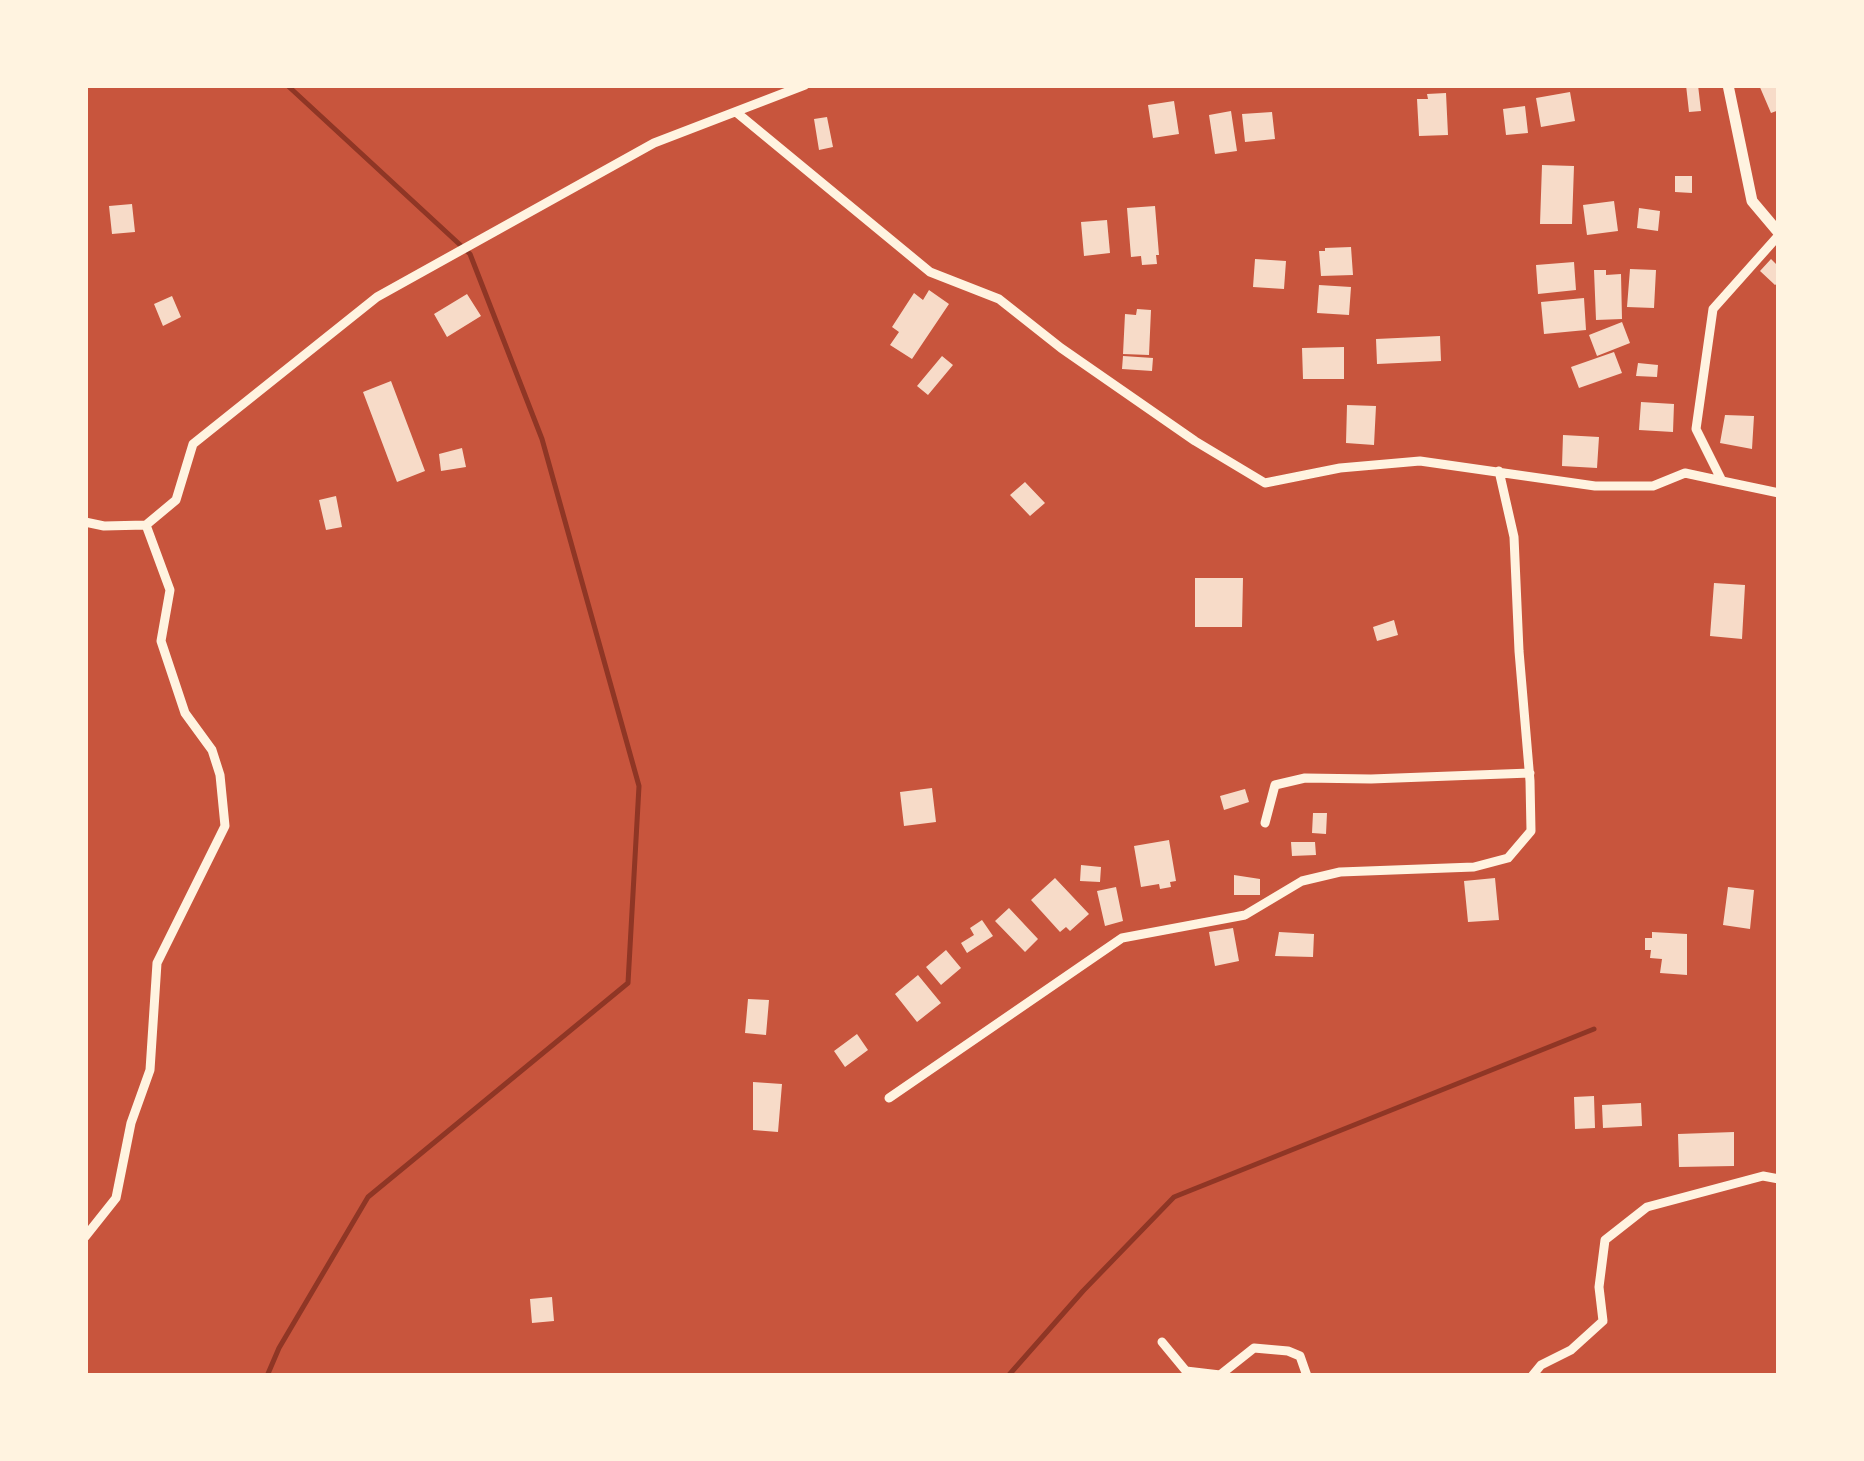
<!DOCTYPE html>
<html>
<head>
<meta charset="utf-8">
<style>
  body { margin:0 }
  #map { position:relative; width:1864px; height:1461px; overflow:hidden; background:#c8553d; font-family:"Asap Condensed",sans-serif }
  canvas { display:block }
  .frame { position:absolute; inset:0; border:88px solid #fff3e0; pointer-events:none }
</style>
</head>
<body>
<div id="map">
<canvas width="1864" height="1461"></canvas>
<div class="frame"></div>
</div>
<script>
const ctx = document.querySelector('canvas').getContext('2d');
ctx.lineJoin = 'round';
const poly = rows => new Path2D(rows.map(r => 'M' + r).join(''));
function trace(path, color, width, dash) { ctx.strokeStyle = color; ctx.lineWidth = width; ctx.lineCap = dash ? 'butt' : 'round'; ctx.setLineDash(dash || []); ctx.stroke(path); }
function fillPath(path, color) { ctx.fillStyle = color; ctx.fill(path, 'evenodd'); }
trace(poly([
  [267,1376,279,1348,368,1197,628,983,639,786,542,439,470,254,287,85],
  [1008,1376,1083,1291,1174,1197,1594,1029]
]), '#8f3625', 5);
fillPath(poly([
  [1686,85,1698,85,1701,111,1689,112],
  [1759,85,1779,85,1779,110,1771,113],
  [1570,92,1575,121,1541,127,1536,98],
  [1446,93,1448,135,1419,136,1417,99,1428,99,1427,94],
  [1174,101,1179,134,1153,138,1148,105],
  [1525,106,1528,133,1506,135,1503,109],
  [1231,111,1237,151,1215,154,1209,115],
  [1272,112,1275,139,1245,142,1242,114],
  [827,117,833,147,819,150,814,119],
  [1542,165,1574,166,1572,224,1540,224],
  [1675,176,1692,176,1692,193,1675,192],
  [1614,201,1618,231,1587,235,1583,205],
  [132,204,135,232,112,234,109,206],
  [1155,206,1159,255,1156,255,1157,264,1142,265,1141,256,1131,257,1127,208],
  [1639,208,1660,211,1658,231,1637,228],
  [1107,220,1110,253,1084,256,1081,222],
  [1351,247,1353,275,1321,276,1319,251,1325,251,1325,248],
  [1255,259,1286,261,1284,289,1253,287],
  [1771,259,1779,267,1779,282,1775,285,1760,271],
  [1574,262,1576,290,1538,294,1536,265],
  [1630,269,1656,270,1654,308,1627,307],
  [1594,270,1606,270,1606,275,1621,274,1622,319,1596,320],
  [1319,285,1351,287,1349,315,1317,313],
  [929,290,949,304,912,359,890,345,899,332,892,327,914,293,923,300],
  [467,294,481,316,447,337,434,314],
  [172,296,181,317,163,326,154,304],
  [1584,298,1586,330,1544,334,1541,302],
  [1137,309,1151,310,1149,355,1123,354,1125,314,1136,315],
  [1622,322,1630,343,1597,356,1589,335],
  [1440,336,1441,361,1377,364,1376,339],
  [1344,347,1344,379,1303,379,1302,348],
  [1614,352,1622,373,1579,388,1571,367],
  [942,356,953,365,928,395,917,386],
  [1123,356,1153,358,1152,371,1122,369],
  [1638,363,1658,365,1657,377,1636,376],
  [391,381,425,471,397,482,363,392],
  [1641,402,1674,404,1673,432,1639,430],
  [1347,405,1376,406,1374,445,1346,443],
  [1725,415,1754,416,1752,449,1720,443],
  [1563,435,1599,437,1597,468,1562,466],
  [462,448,466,467,441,471,439,454],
  [1025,482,1045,503,1030,516,1010,495],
  [336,496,342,527,326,530,319,500],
  [1195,578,1243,578,1242,627,1195,627],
  [1714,583,1745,585,1742,639,1710,636],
  [1394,620,1398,635,1377,641,1373,627],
  [932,788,936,822,904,826,900,792],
  [1245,789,1249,802,1224,810,1220,796],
  [1313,813,1327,813,1326,834,1312,833],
  [1169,840,1176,881,1170,882,1171,887,1160,889,1159,884,1141,887,1134,846],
  [1291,842,1315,842,1316,855,1292,856],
  [1081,865,1101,867,1100,882,1080,881],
  [1234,875,1260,879,1260,895,1234,895],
  [1055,878,1089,914,1070,931,1066,927,1060,932,1031,900],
  [1495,878,1499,920,1468,922,1464,881],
  [1116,887,1123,921,1105,926,1097,891],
  [1728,887,1754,890,1750,929,1723,925],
  [1009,908,1038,939,1025,952,995,921],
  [982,920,993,936,967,953,961,943,974,935,970,928],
  [1233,928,1239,961,1215,966,1209,932],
  [1279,932,1314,934,1313,957,1275,956],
  [1652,932,1687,934,1687,975,1660,973,1662,959,1650,958,1651,950,1645,950,1645,938,1652,938],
  [946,950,961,968,941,985,926,967],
  [918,975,941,1003,917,1022,895,994],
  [748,999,769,1000,766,1035,745,1033],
  [857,1034,868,1050,845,1067,834,1051],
  [753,1082,782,1084,778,1132,753,1130],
  [1594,1096,1595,1128,1575,1129,1574,1097],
  [1641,1103,1642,1126,1603,1128,1602,1105],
  [1734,1132,1734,1166,1679,1167,1678,1134],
  [552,1297,554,1321,532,1323,530,1299]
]), '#f7dbc8');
trace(poly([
  [736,112,930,272,999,299,1061,348,1195,441,1265,483,1340,468,1420,461,1595,486,1653,486,1685,473,1722,481],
  [1779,235,1713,309,1696,429,1722,481,1779,493],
  [85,522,104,526,146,525,176,500,193,444,377,297,654,143,805,85],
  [1265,823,1275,785,1305,778,1371,779,1530,773],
  [889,1098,1122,938,1245,915,1302,881,1340,872,1474,867,1508,858,1531,831,1530,781,1519,651,1514,537,1499,471],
  [85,1237,116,1198,131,1123,150,1070,157,963,225,826,220,775,212,750,185,713,161,641,170,590,146,525],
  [1162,1342,1186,1371,1220,1375,1254,1348,1288,1351,1300,1356,1307,1376],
  [1532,1376,1541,1365,1571,1350,1603,1321,1599,1287,1605,1240,1647,1207,1763,1176,1779,1179]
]), '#fff3e0', 9);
trace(poly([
  [1728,85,1752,201,1779,233]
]), '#fff3e0', 11);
</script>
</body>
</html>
